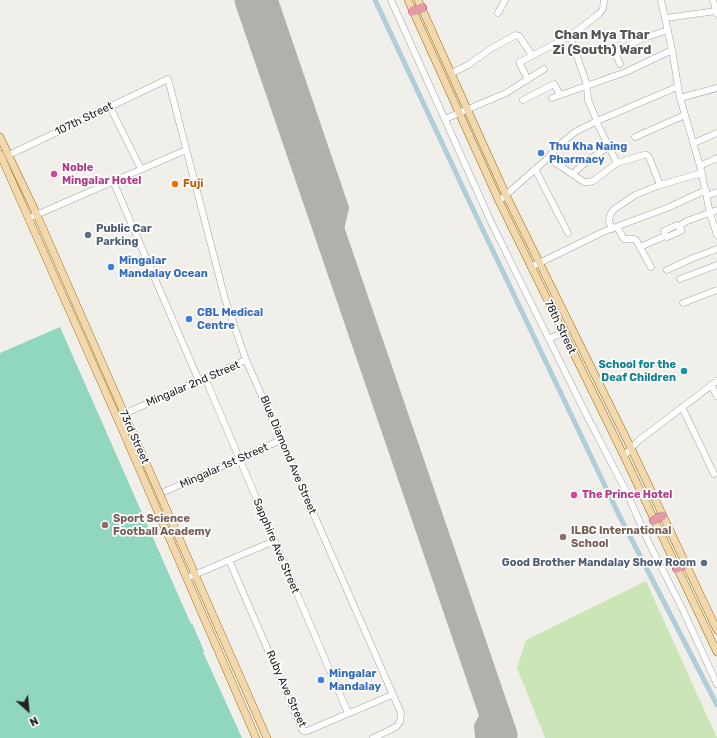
<!DOCTYPE html>
<html>
<head>
<meta charset="utf-8">
<style>
  body { margin:0 }
  #map { position:relative; width:717px; height:738px; overflow:hidden; background:#f1efe9; font-family:Rubik,sans-serif }
  canvas { display:block }
  .north { position:absolute; left:8px; top:690px; width:40px; height:40px; -webkit-text-stroke:3px #fff; paint-order:stroke; rotate:153deg; font-size:11px; font-weight:700; line-height:16px; text-align:center; color:#222 }
  .north::after { content:''; display:block; margin:auto; width:14px; height:18px; background:#222; clip-path:polygon(50% 0,100% 100%,50% 72%,0 100%) }
</style>
</head>
<body>
<div id="map">
<canvas width="717" height="738"></canvas>
<div class="north">N</div>
</div>
<script>
const ctx = document.querySelector('canvas').getContext('2d');
ctx.lineJoin = 'round';
function fillPath(path, color) { ctx.fillStyle = color; ctx.fill(path, 'evenodd'); }
const poly = rows => new Path2D(rows.map(r => 'M' + r).join(''));
function trace(path, color, width, dash) { ctx.strokeStyle = color; ctx.lineWidth = width; ctx.lineCap = dash ? 'butt' : 'round'; ctx.setLineDash(dash || []); ctx.stroke(path); }
function write(font, color, halo, rows, align = 'center') {
  ctx.font = font + ' Rubik,sans-serif'; ctx.lineWidth = 3.5; ctx.setLineDash([]); ctx.textBaseline = 'middle'; ctx.strokeStyle = halo; ctx.fillStyle = color; for (const [text, x, y, turn = 0] of rows) {
    ctx.save(); ctx.translate(x, y); ctx.rotate((+turn || 0) * Math.PI / 180); ctx.textAlign = isNaN(turn) ? turn : align; if (halo) ctx.strokeText(text, 0, 0); ctx.fillText(text, 0, 0); ctx.restore();
  }
}
fillPath(poly([
  [646,581,717,738,545,738,517,668,526,640]
]), '#cae5b6');
fillPath(poly([
  [60,327,191,624,192,623,204,651,203,652,242,738,0,738,0,353]
]), '#91d7bf');
trace(poly([
  [375,0,472,207,618,513,717,705]
]), '#afced9', 5);
trace(poly([
  [272,0,343,208,334,245],
  [485,738,481,736,480,726,492,705],
  [493,738,502,735]
]), '#b0b0ac', 12);
trace(poly([
  [250,0,502,735]
]), '#b0b0ac', 31);
const minor = poly([
  [391,0,492,224,586,414,627,493,648,541,681,606,717,684],
  [661,0,672,50,680,98,700,166,710,213,717,235],
  [713,0,717,14],
  [498,13,505,0],
  [666,18,716,11],
  [570,36,587,85,588,100,597,121],
  [620,64,616,55,622,49,641,39,668,30],
  [452,73,468,65,492,48,516,35,519,36,532,55],
  [528,80,520,64,520,62,570,36,599,14,603,9,604,0],
  [552,98,626,72,672,50],
  [680,98,717,88],
  [523,100,554,84,560,95],
  [110,107,141,169],
  [445,119,506,93,544,69],
  [596,121,617,163],
  [635,137,685,115],
  [694,143,717,133],
  [9,155,168,79,225,299,246,360,401,713,400,722,396,727,373,738],
  [548,158,584,182,589,182,593,181,617,163,644,155,647,155,649,157,660,185,702,173],
  [700,166,717,158],
  [535,169,568,233],
  [572,174,590,159,608,147],
  [113,181,199,381],
  [707,194,709,195,717,192],
  [499,201,548,158,557,147,575,132,597,121,677,87],
  [29,218,186,150],
  [679,226,687,221,717,210],
  [617,227,624,239,634,239,636,240,651,267],
  [612,229,609,222,610,215,613,210,635,195,660,185],
  [640,247,665,236,667,237,681,231,681,229,677,225,664,231,665,236],
  [531,267,605,231,667,208,706,190],
  [667,270,693,258,717,249],
  [680,279,717,265],
  [683,303,717,290],
  [549,339,563,332],
  [205,378,348,713],
  [711,385,717,396],
  [682,407,714,474],
  [117,417,246,360],
  [624,456,638,441,717,381],
  [166,491,281,440],
  [229,560,303,731,307,731,392,695],
  [187,578,274,541]
]);
const major = poly([
  [408,0,499,201,624,456,717,652],
  [418,0,506,195,631,448,717,630],
  [0,137,37,215,267,738],
  [0,154,122,429,256,738]
]);
const highway = poly([
  [413,11,422,8],
  [654,520,662,516],
  [677,568,685,564]
]);
trace(minor, '#a3a3a3', 7);
trace(major, '#8f6b11', 8);
trace(highway, '#c93c66', 10);
trace(minor, '#fff', 6);
trace(major, '#f3d8ad', 7);
trace(highway, '#df9aa4', 9);
for (const [x, y, r, color] of [
  [541,153,4,"#3f7fe0"],
  [54,174,4,"#d1479c"],
  [175,184,4,"#e8710a"],
  [88,235,4,"#5c6f8a"],
  [111,267,4,"#3f7fe0"],
  [189,319,4,"#3f7fe0"],
  [684,371,4,"#0f9aa8"],
  [574,495,4,"#d1479c"],
  [105,525,4,"#8d6e63"],
  [563,537,4,"#8d6e63"],
  [704,563,4,"#5c6f8a"],
  [321,680,4,"#3f7fe0"]
]) { const dot = new Path2D(); dot.arc(x, y, r, 0, 2 * Math.PI); ctx.fillStyle = color; ctx.fill(dot); trace(dot, '#fff', 1.5); }
write('11px', '#222', '#fff', [
  ["107th Street",84,119,-26],
  ["78th Street",560,327,64],
  ["Mingalar 2nd Street",193,384,-23],
  ["73rd Street",134,437,66],
  ["Blue Diamond Ave Street",288,455,67],
  ["Mingalar 1st Street",224,466,-24],
  ["Sapphire Ave Street",276,546,67],
  ["Ruby Ave Street",286,689,66]
]);
write('bold 11px', '#366cbe', '#fff', [
  ["Thu Kha Naing",549,147],
  ["Pharmacy",549,160],
  ["Mingalar",119,261],
  ["Mandalay Ocean",119,274],
  ["CBL Medical",197,313],
  ["Centre",197,326],
  ["Mingalar",329,674],
  ["Mandalay",329,687]
], 'left');
write('bold 11px', '#b23c85', '#fff', [
  ["Noble",62,168],
  ["Mingalar Hotel",62,181],
  ["The Prince Hotel",582,495]
], 'left');
write('bold 11px', '#c56008', '#fff', [
  ["Fuji",183,184]
], 'left');
write('bold 11px', '#4e5e75', '#fff', [
  ["Public Car",96,229],
  ["Parking",96,242],
  ["Good Brother Mandalay Show Room",696,563,"right"]
], 'left');
write('bold 11px', '#0d838f', '#fff', [
  ["School for the",676,365],
  ["Deaf Children",676,378]
], 'right');
write('bold 11px', '#785e54', '#fff', [
  ["Sport Science",113,519],
  ["Football Academy",113,532],
  ["ILBC International",571,531],
  ["School",571,544]
], 'left');
write('bold 13px', '#555', '#fff', [
  ["Chan Mya Thar",602,35],
  ["Zi (South) Ward",602,50]
]);
</script>
</body>
</html>
